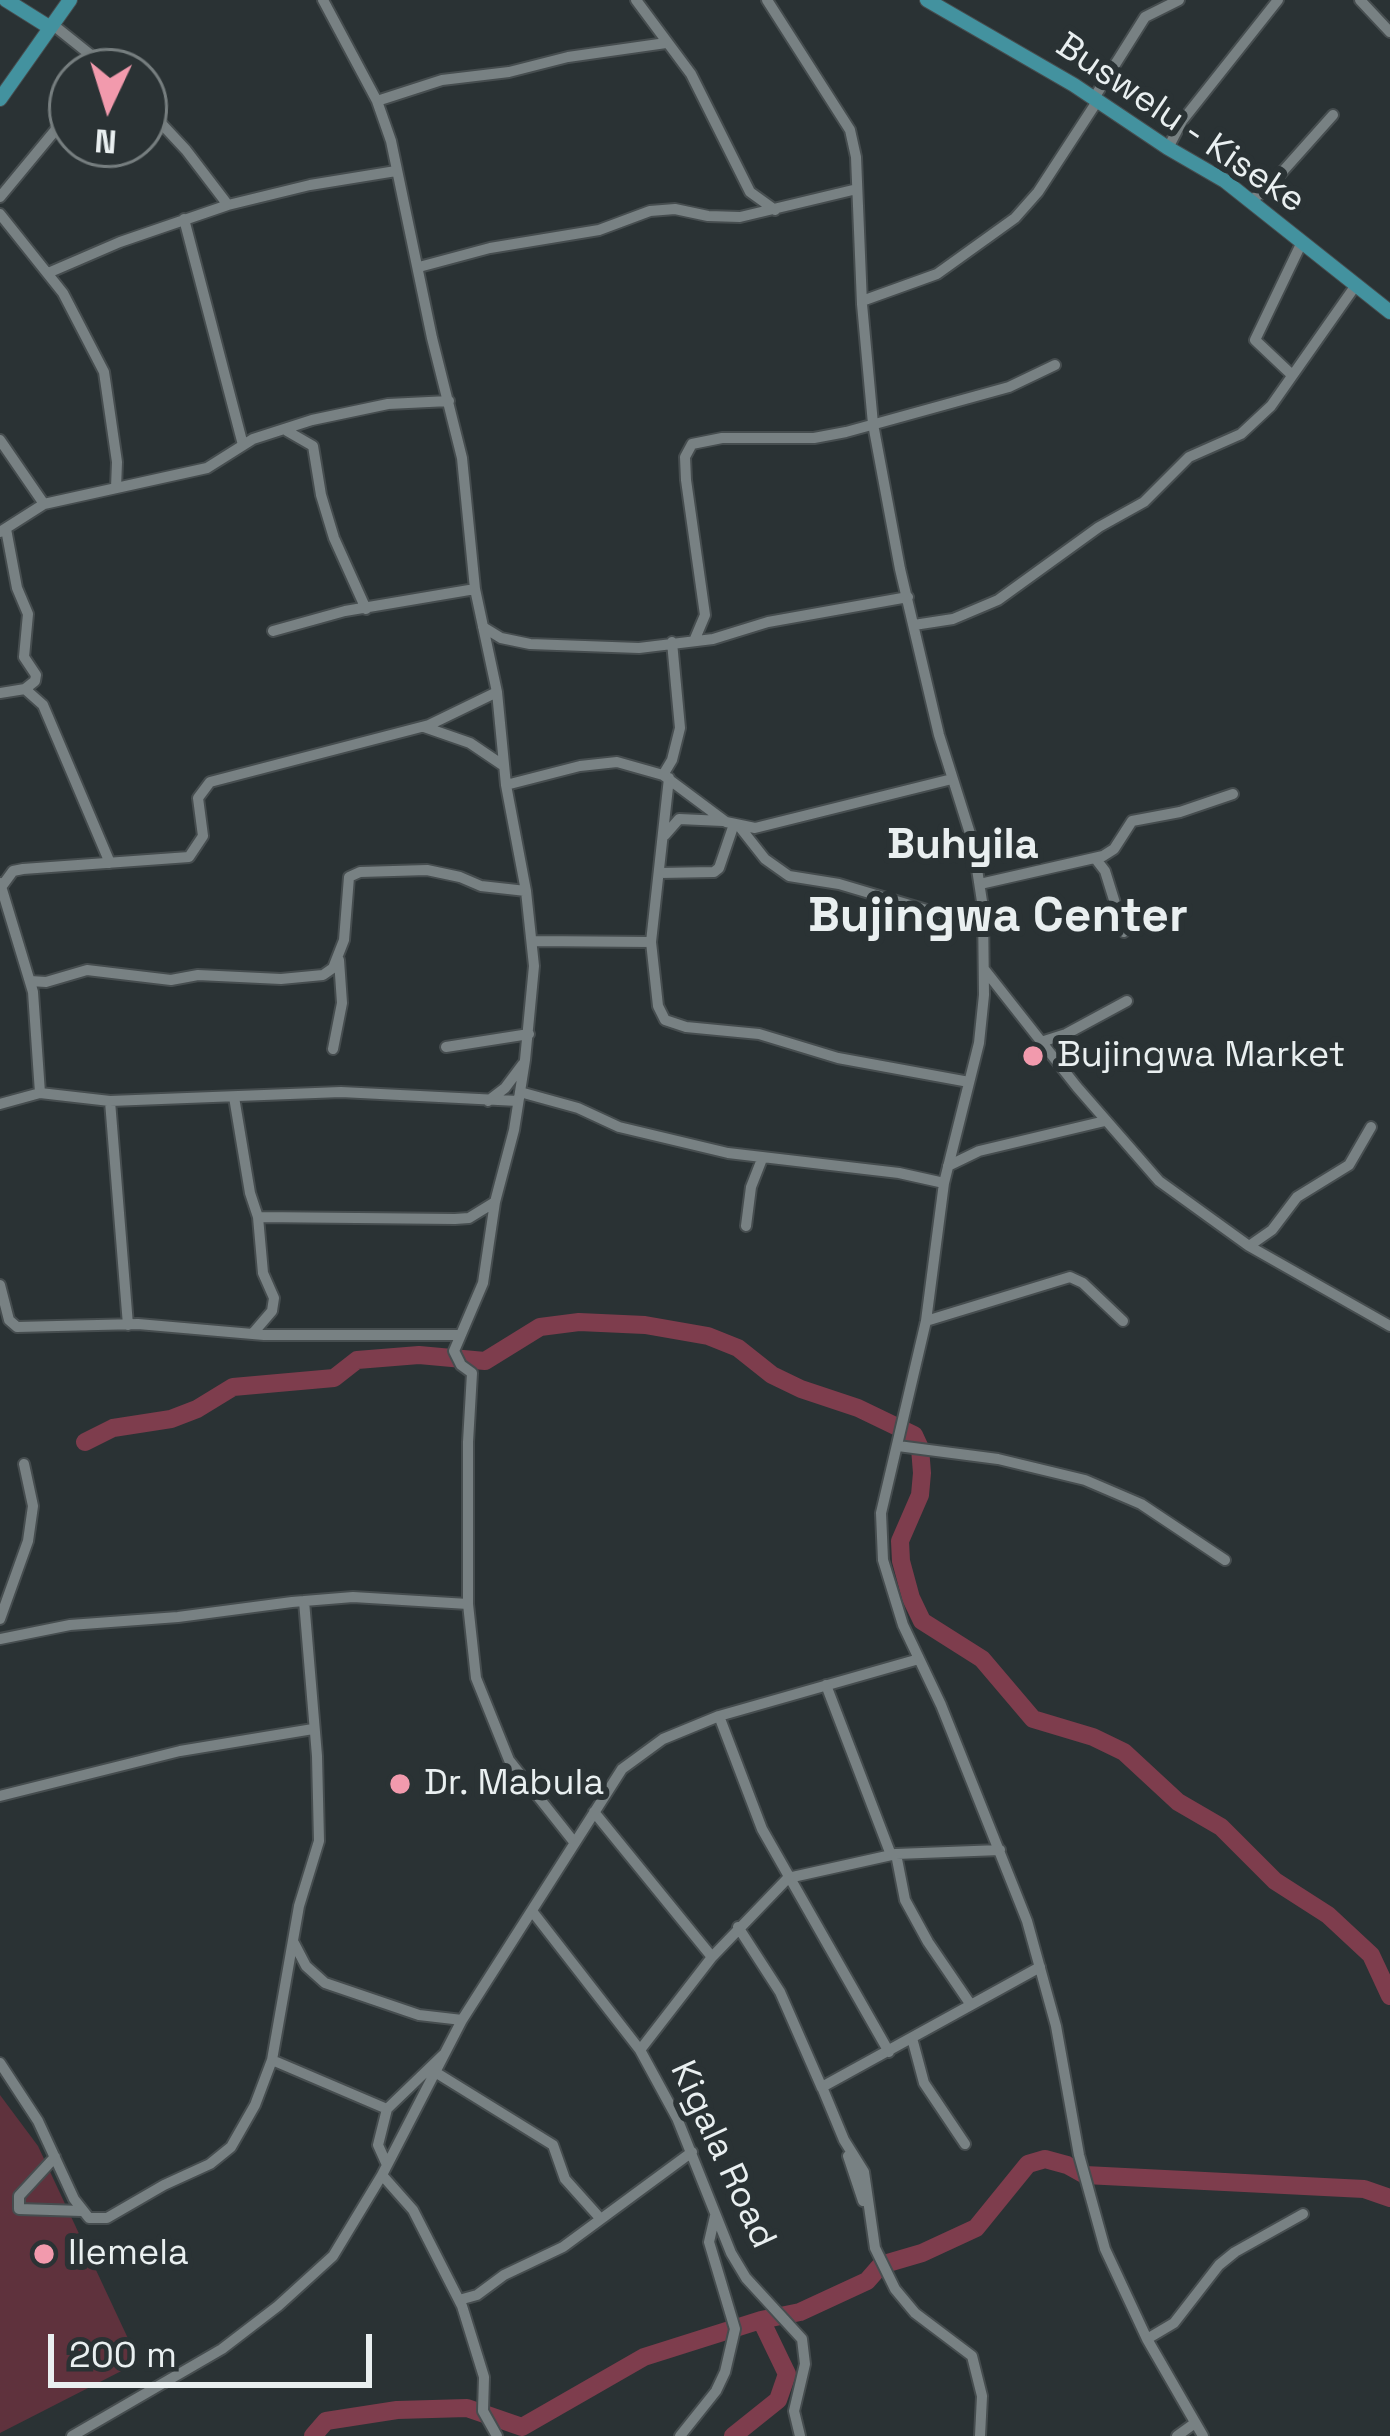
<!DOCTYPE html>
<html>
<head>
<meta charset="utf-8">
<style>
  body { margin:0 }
  #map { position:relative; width:1390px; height:2436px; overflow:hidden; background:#2a3234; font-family:"Space Grotesk",sans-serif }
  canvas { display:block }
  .north { position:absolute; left:48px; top:48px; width:120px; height:120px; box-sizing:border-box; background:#2a3234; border:3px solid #767e7f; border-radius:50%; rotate:184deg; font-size:33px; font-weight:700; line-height:48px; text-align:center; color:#e9eff0 }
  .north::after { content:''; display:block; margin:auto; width:42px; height:54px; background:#f29aad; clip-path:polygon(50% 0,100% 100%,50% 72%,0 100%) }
  .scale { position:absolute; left:48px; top:2334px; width:324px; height:54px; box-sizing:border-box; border:6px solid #e9eff0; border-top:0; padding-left:15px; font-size:36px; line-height:42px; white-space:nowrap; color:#e9eff0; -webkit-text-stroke:9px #2a3234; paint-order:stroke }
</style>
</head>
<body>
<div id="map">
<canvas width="1390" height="2436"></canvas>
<div class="north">N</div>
<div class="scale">200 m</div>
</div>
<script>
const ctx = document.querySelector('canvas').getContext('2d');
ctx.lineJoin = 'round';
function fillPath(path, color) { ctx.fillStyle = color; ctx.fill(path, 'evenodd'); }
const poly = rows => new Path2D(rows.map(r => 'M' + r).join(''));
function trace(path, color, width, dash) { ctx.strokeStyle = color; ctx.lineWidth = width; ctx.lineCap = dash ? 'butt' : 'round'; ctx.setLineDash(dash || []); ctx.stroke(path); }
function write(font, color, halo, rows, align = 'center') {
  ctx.font = font + ' "Space Grotesk",sans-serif'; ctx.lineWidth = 12; ctx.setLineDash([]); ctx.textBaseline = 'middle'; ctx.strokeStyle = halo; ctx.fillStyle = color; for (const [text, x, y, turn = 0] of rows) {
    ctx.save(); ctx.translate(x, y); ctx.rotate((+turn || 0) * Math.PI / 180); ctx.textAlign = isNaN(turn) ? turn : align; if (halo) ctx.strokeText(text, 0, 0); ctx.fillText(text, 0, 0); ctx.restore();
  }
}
fillPath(poly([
  [0,2095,38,2146,139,2362,0,2433]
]), '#5f323d');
trace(poly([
  [85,1442,113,1428,171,1419,197,1409,233,1387,334,1378,357,1360,419,1355,485,1361,540,1327,579,1322,645,1325,708,1336,738,1348,772,1375,801,1389,858,1408,914,1435,920,1448,922,1473,920,1495,900,1541,901,1561,911,1598,922,1621,982,1659,1033,1719,1093,1737,1124,1752,1178,1802,1221,1827,1275,1881,1328,1915,1371,1955,1390,1996],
  [313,2436,326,2421,397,2410,467,2408,522,2427,644,2357,761,2320],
  [733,2436,778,2400,787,2374,761,2320,800,2312,867,2281,881,2265,922,2253,976,2228,1028,2164,1045,2159,1067,2165,1085,2175,1364,2189,1390,2198]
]), '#7e3d4d', 18);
const minor = poly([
  [323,0,377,101,391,141,432,338,462,458,475,589,497,692,506,785,526,891,534,966,525,1060,514,1130,495,1202,483,1283,454,1351,461,1365,472,1373,468,1442,468,1604,476,1678,509,1760,574,1842],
  [636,0,691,74,750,192,775,210],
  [767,0,850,130,856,157,862,304,873,424,900,569,939,735,973,843,983,908,984,995,979,1043,944,1183,926,1321,881,1513,883,1560,903,1625,941,1705,1027,1921,1056,2026,1079,2155,1105,2249,1147,2339,1203,2436],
  [1360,0,1390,32],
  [52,24,112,72],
  [1094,98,1145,17,1179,0],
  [377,101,442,80,509,72,568,57,666,43],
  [144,105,186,150,228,205],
  [1168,148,1182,121,1278,0],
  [0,197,72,110],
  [1250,201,1267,189,1333,115],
  [0,214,63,293,104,372,117,462,116,488],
  [184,219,243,445],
  [419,267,490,248,599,230,650,211,675,209,708,216,740,217,857,189],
  [48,273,120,242,228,205,310,185,396,171],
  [862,301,937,274,1015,218,1038,192,1098,100],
  [1292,375,1255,340,1302,242],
  [287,431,313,446,321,495,334,538,366,609],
  [0,440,44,504],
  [6,529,17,588,28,614,24,657,36,675,35,681,25,689],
  [0,532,44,504,207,468,253,439,312,420,388,404,449,401],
  [914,625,953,619,998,600,1099,527,1144,502,1189,457,1241,434,1271,406,1356,285],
  [483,627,501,638,530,644,639,648,713,639,768,622,908,597],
  [273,631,345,611,475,589],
  [694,641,705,615,686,480,685,457,692,444,722,438,814,438,846,432,1009,387,1055,365],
  [0,693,25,689,43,705,110,863],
  [424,727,470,743,504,766],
  [663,775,672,760,680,728,672,642],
  [669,778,651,942,658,1006,665,1020,686,1027,759,1034,838,1058,969,1082],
  [506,785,580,766,617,762,663,775,726,822,755,828,952,779],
  [739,826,765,859,789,876,839,884,984,927],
  [665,835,679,819,723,821],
  [1095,858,1105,871,1124,932],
  [660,873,714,872,719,868,734,824],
  [0,883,33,992,40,1093],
  [980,884,1103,856,1114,849,1132,821,1180,812,1233,794],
  [2,886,13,871,23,869,189,857,203,836,198,798,210,782,429,725,497,692],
  [533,941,651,942],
  [984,969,1077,1087,1159,1181,1249,1246,1390,1326],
  [30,981,46,982,87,970,171,980,198,975,281,979,323,975,333,968,344,940,349,877,360,872,427,870,460,877,481,886,526,891],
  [1041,1042,1066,1034,1127,1001],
  [446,1047,529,1034],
  [333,1049,342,1003,339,960],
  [520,1092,578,1108,619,1127,728,1153,899,1173,944,1183],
  [234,1097,250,1193,258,1217,455,1219,469,1218,495,1202],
  [110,1101,128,1325],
  [488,1101,505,1088,523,1064],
  [0,1104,40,1093,110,1101,341,1092,518,1101],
  [948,1166,979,1151,1105,1121],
  [746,1226,751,1187,762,1159],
  [1249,1246,1272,1230,1297,1197,1349,1165,1371,1127],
  [0,1285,9,1320,17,1327,138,1324,264,1335,459,1335],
  [926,1321,1070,1277,1083,1283,1123,1321],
  [254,1332,272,1311,274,1298,263,1273,258,1217],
  [898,1446,998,1459,1085,1480,1141,1504,1225,1560],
  [0,1619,28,1541,33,1506,24,1464],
  [0,1639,70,1625,178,1617,292,1602,353,1597,468,1604],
  [826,1685,891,1855],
  [719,1716,762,1829,889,2052],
  [0,1796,180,1751,313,1729],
  [594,1812,712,1957],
  [896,1854,905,1900,928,1942,971,2005],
  [532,1911,640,2050,677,2118,731,2253,746,2278,802,2339,805,2364,794,2411,800,2436],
  [738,1927,780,1992,822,2088],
  [294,1943,306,1966,325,1983,419,2015,462,2020],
  [912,2038,924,2083,965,2144],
  [640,2050,712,1957,788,1878,896,1854,1000,1850],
  [272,2060,387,2109,443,2055],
  [0,2063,38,2121,74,2199,89,2218,107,2218,164,2185,210,2164,231,2147,255,2105,272,2060,299,1906,319,1841,317,1756,304,1601],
  [435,2072,553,2145,565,2179,599,2217],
  [848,2156,863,2201],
  [55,2157,19,2196,19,2209,82,2211],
  [387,2165,378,2145,387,2109],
  [382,2175,413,2210,462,2306,484,2377,483,2411,497,2436],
  [459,2300,477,2295,504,2275,563,2247,692,2152],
  [1147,2339,1174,2323,1219,2265,1235,2252,1303,2214],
  [72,2436,222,2349,278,2306,333,2256,382,2175,462,2020,622,1769,663,1739,719,1716,919,1659],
  [680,2436,716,2391,725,2372,735,2329,709,2242,715,2216],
  [980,2436,982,2396,972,2356,915,2313,895,2289,875,2248,864,2172,844,2140,822,2087,1040,1967],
  [1177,2436,1195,2423]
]);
const major = poly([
  [6,0,49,27],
  [927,0,1074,85,1168,148,1225,181,1390,312],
  [0,99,70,0]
]);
trace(minor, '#464d4f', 14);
trace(major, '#464d4f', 16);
trace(minor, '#788183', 10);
trace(major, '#43929f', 14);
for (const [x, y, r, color] of [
  [1033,1056,12,"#f29aad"],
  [400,1784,12,"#f29aad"],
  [44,2254,12,"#f29aad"]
]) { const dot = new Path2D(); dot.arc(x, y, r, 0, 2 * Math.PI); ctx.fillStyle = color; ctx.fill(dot); trace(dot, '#2a3234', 4.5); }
write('36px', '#e9eff0', '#2a3234', [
  ["Buswelu - Kiseke",1180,124,34],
  ["Kigala Road",722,2155,65]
]);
write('36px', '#e9eff0', '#2a3234', [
  ["Bujingwa Market",1057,1056],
  ["Dr. Mabula",424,1784],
  ["Ilemela",68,2254]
], 'left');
write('bold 42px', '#e9eff0', '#2a3234', [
  ["Buhyila",963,847]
]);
write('bold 48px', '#e9eff0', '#2a3234', [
  ["Bujingwa Center",998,918]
]);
</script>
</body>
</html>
